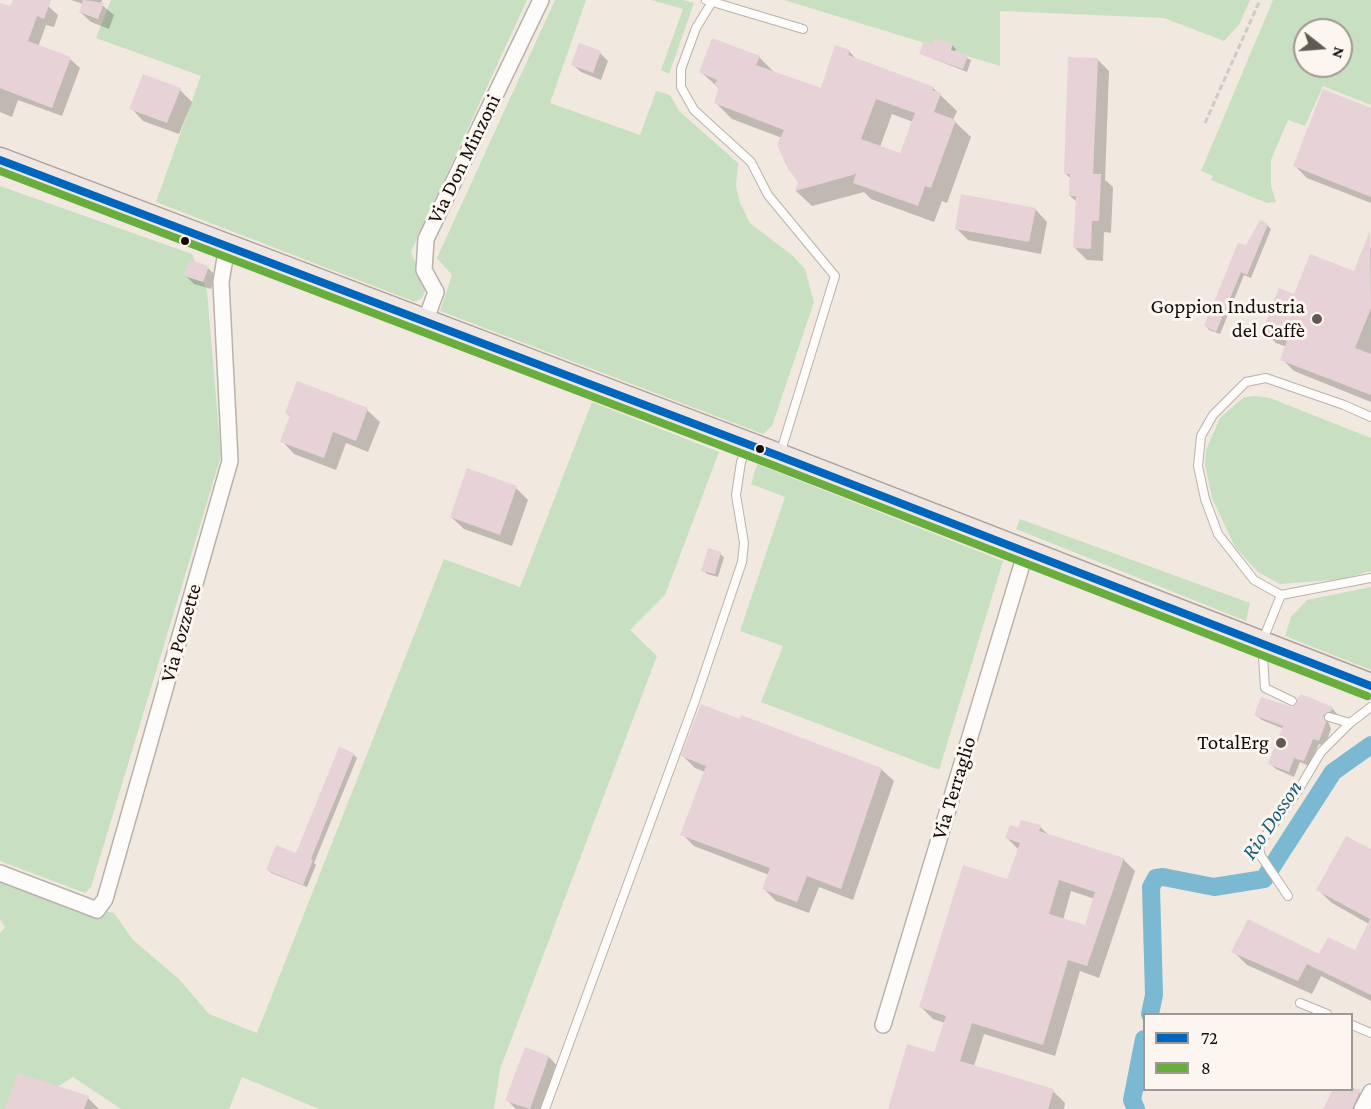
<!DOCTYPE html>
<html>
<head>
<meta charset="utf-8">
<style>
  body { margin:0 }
  #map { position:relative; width:1371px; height:1109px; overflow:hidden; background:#f1e8df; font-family:"Crimson Pro",serif }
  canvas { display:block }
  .legend { position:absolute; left:1143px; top:1013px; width:210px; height:78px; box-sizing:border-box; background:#fdf6f0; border:2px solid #9f9993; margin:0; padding:8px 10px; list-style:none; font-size:18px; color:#130d08 }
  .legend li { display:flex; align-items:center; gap:12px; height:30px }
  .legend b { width:30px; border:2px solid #9f9993 }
  .north { position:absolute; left:1293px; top:18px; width:60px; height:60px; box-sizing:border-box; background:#fdf6f0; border:2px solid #9f9993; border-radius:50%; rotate:107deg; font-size:16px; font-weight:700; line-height:24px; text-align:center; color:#130d08 }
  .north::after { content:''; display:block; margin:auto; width:21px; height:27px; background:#615a53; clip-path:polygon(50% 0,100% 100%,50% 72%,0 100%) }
</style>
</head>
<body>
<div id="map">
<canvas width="1371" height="1109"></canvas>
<ul class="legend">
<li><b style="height:8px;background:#0065bd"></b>72</li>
<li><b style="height:8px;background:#68ad3e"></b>8</li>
</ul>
<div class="north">N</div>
</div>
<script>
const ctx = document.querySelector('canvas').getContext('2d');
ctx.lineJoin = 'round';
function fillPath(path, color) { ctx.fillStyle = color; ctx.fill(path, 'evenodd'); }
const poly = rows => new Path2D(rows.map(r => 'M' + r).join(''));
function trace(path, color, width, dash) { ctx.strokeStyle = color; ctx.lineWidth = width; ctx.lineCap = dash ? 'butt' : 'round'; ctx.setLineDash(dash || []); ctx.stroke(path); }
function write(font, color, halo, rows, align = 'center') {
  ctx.font = font + ' "Crimson Pro",serif'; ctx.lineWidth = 6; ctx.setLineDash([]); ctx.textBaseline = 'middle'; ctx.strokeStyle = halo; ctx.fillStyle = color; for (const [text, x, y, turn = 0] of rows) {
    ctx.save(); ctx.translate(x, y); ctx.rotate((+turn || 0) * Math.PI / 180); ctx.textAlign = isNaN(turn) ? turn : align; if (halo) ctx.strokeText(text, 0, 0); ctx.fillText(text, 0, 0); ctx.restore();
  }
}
fillPath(poly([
  [111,0,527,0,411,252,426,289,422,298,415,302,156,202,201,76,96,38],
  [555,0,586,0,550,103,640,135,656,91,670,95,679,111,738,163,736,186,740,203,750,223,793,256,805,269,814,302,772,426,763,434,440,311,452,275,437,258],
  [651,0,683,0,694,3,669,74,661,70,683,9],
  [784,0,1250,0,1239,25,1224,41,1164,18,1000,11,1000,66],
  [1273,0,1371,0,1371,105,1323,86,1305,126,1288,120,1271,160,1271,186,1276,202,1267,203,1211,180,1213,176,1201,171],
  [1305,30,1341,30,1341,66,1305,66],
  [0,186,192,254,207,291,221,456,91,887,85,893,0,861],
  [1256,396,1270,398,1371,438,1371,571,1344,579,1280,584,1258,572,1235,547,1212,498,1205,465,1206,450,1220,418,1244,397],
  [592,402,719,452,665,595,630,630,657,656,500,1069,494,1109,319,1109,242,1077,229,1109,121,1109,73,1077,22,1109,0,1109,0,933,5,927,0,919,0,876,60,899,114,913,133,940,179,979,209,1014,257,1033,444,559,520,587],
  [757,464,1003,561,939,770,761,702,783,646,740,631,785,497,751,484],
  [1020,519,1250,603,1246,621,1016,529],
  [1371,587,1371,670,1285,636,1291,617,1307,600]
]), '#c8e0c1');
fillPath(poly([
  [14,0,33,0,48,6,58,15,54,27,46,25,38,47,70,59,80,68,62,116,18,100,12,117,0,112,0,4,11,8],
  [71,0,102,0,101,4,114,15,109,29,91,22,80,12,83,4],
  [952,45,956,49,955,52,971,60,967,72,921,54,934,46],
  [849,51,858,61,933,88,957,111,953,120,971,137,947,203,942,201,934,222,871,199,864,192,812,206,796,191,800,182,782,138,732,119,715,102,720,89,701,72,759,57,775,73,822,90],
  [892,114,913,122,901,155,880,147],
  [600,53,608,61,601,80,581,72,573,65],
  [1097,59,1109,71,1105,180,1113,187,1111,233,1104,232,1103,261,1087,260,1075,248,1077,202,1070,196,1071,179,1065,173],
  [180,90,192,102,179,134,143,121,131,108],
  [1371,110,1371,203,1307,178,1295,166],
  [1035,209,1047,222,1041,254,968,240,956,228],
  [1267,225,1271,229,1251,278,1244,275,1220,334,1209,330,1206,326,1247,247],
  [1366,246,1371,248,1371,402,1294,371,1282,359,1287,347,1276,343,1264,331,1295,296,1355,273],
  [208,268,216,276,211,289,194,284,186,276],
  [298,383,367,410,380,422,368,452,346,443,336,470,294,454,282,441,291,417,286,413],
  [516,488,528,500,512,546,464,529,451,517],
  [720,554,724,557,718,577,707,574,703,570],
  [1332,708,1337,714,1328,721,1331,729,1325,746,1319,744,1309,766,1300,762,1294,777,1276,769,1270,764,1284,729,1262,720,1256,715,1292,709],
  [353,754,357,758,314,863,316,865,307,887,271,873,268,870,297,855],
  [683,756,881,769,894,781,853,900,819,887,809,913,776,901,764,889,769,875,694,846,682,834,705,772,695,768],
  [1040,827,1049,835,1123,859,1135,871,1099,978,1080,971,1055,1056,984,1034,974,1066,1053,1091,1065,1103,1064,1109,889,1109,935,1054,945,1023,933,1019,921,1007,1008,881,1019,850,1007,838,1019,828],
  [1071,891,1095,899,1086,927,1063,920],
  [1371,850,1371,1001,1321,976,1312,994,1247,965,1233,951,1320,956,1356,952,1369,924,1332,903,1318,890],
  [526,1049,549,1057,561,1070,546,1109,516,1109,507,1100],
  [1352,1087,1368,1099,1363,1109,1325,1109],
  [88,1098,99,1109,7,1109]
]), '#0003');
trace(poly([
  [1150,1014,1154,995,1151,887,1156,878,1163,877,1214,887,1264,879,1333,772,1371,745],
  [1136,1109,1132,1100,1144,1039]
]), '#7bb9d3', 18);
fillPath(poly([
  [13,0,51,0,44,19,37,16,28,41,71,57,52,108,0,88,0,3,10,6],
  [83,0,104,3,98,19,79,12],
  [712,38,760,56,756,65,821,88,835,45,850,50,848,55,934,87,932,90,941,93,934,112,956,120,931,188,925,186,918,206,853,183,856,174,795,191,798,182,788,169,777,145,784,130,714,103,719,87,715,84,717,80,699,72],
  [876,99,915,113,900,153,861,139],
  [935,38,953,44,951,50,968,55,963,69,919,54,924,41,933,44],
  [579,43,601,51,593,73,571,65],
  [1068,57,1098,58,1093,174,1101,174,1099,221,1092,221,1091,249,1073,248,1076,196,1069,196,1070,174,1064,174],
  [143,74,181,88,167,123,129,109],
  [1323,89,1371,108,1371,197,1293,166],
  [961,194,1036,208,1029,242,955,229],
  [1260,220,1268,224,1247,275,1241,272,1216,332,1204,326,1238,243,1246,245],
  [1370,230,1371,308,1355,348,1371,354,1371,395,1280,360,1287,341,1262,331,1279,288,1294,294,1310,254,1354,271],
  [190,260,209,266,203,282,184,276],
  [297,381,368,408,356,441,333,432,324,458,280,442,290,415,285,413],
  [467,468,517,486,500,535,450,517],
  [708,548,721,552,715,574,701,571],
  [1301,694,1333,707,1331,711,1323,715,1326,722,1319,741,1313,739,1304,761,1294,758,1289,772,1268,764,1283,726,1254,715,1261,697,1292,707,1297,704,1297,698],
  [701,704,740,719,741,715,882,768,841,889,807,876,797,902,762,889,770,868,680,835,706,766,681,756],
  [339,747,354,753,311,859,313,860,303,885,266,870,276,845,296,853],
  [1021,820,1041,825,1039,831,1124,858,1087,966,1068,960,1043,1045,972,1023,960,1061,1054,1089,1048,1109,888,1109,907,1044,934,1052,946,1016,919,1007,963,865,1007,879,1020,843,1005,838,1010,825,1018,827],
  [1059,880,1095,892,1085,925,1049,914],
  [1346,836,1371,849,1371,995,1307,964,1298,981,1231,952,1248,919,1319,954,1328,937,1355,950,1370,919,1316,890],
  [525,1047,549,1056,530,1109,505,1101],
  [18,1073,89,1096,84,1109,5,1109],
  [1333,1089,1361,1089,1352,1109,1323,1109]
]), '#e7d3d7');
const lane = poly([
  [706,0,803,29],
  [712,2,696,28,681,69,681,87,694,110,751,162,768,195,835,276,780,454],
  [1371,417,1344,405,1266,378,1246,382,1213,415,1201,436,1198,466,1205,499,1218,534,1254,580,1281,595,1371,578],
  [1281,595,1262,642,1265,688,1292,701],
  [1329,717,1350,723,1371,707],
  [1288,896,1261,856,1259,849,1261,842,1299,789,1321,752,1350,723],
  [1300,1003,1327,1014],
  [1352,1025,1371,1033],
  [545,1109,695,701,742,562,744,543,736,495,741,462,746,448]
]);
const street = poly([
  [425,322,436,292,424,270,426,239,541,0],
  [0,873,97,910,105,899,230,461,221,282,227,246],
  [883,1025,1026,551],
  [1362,1109,1371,1092]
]);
const primary = poly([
  [0,160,779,456,1371,686]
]);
trace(lane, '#b9b2ab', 10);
trace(street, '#b9b2ab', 18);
trace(primary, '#b1a199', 27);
trace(poly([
  [1205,123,1260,0]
]), '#cdcac7', 3, [6, 3]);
trace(lane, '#fdfcfa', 8);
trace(street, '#fdfcfa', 15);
trace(primary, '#eee6e2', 24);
trace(poly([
  [0,160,779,456,1371,686]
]), '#0065bd', 8);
trace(poly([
  [0,171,775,466,1367,696]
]), '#68ad3e', 8);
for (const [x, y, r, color] of [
  [185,241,5,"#130d08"],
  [1317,319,6,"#615a53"],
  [760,449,5,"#130d08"],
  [1281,743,6,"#615a53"]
]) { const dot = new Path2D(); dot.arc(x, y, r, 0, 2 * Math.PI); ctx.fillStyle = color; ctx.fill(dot); trace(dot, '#fdf6f0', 2); }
write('21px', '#130d08', '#fdf6f0', [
  ["Via Don Minzoni",464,159,-64],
  ["Via Pozzette",181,633,-74],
  ["Via Terraglio",954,788,-73]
]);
write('21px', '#130d08', '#fdf6f0', [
  ["Goppion Industria",1305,307],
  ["del Caffè",1305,331],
  ["TotalErg",1269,743]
], 'right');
write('italic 22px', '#165d7a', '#fdf6f0', [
  ["Rio Dosson",1272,820,-56]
]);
</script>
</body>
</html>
